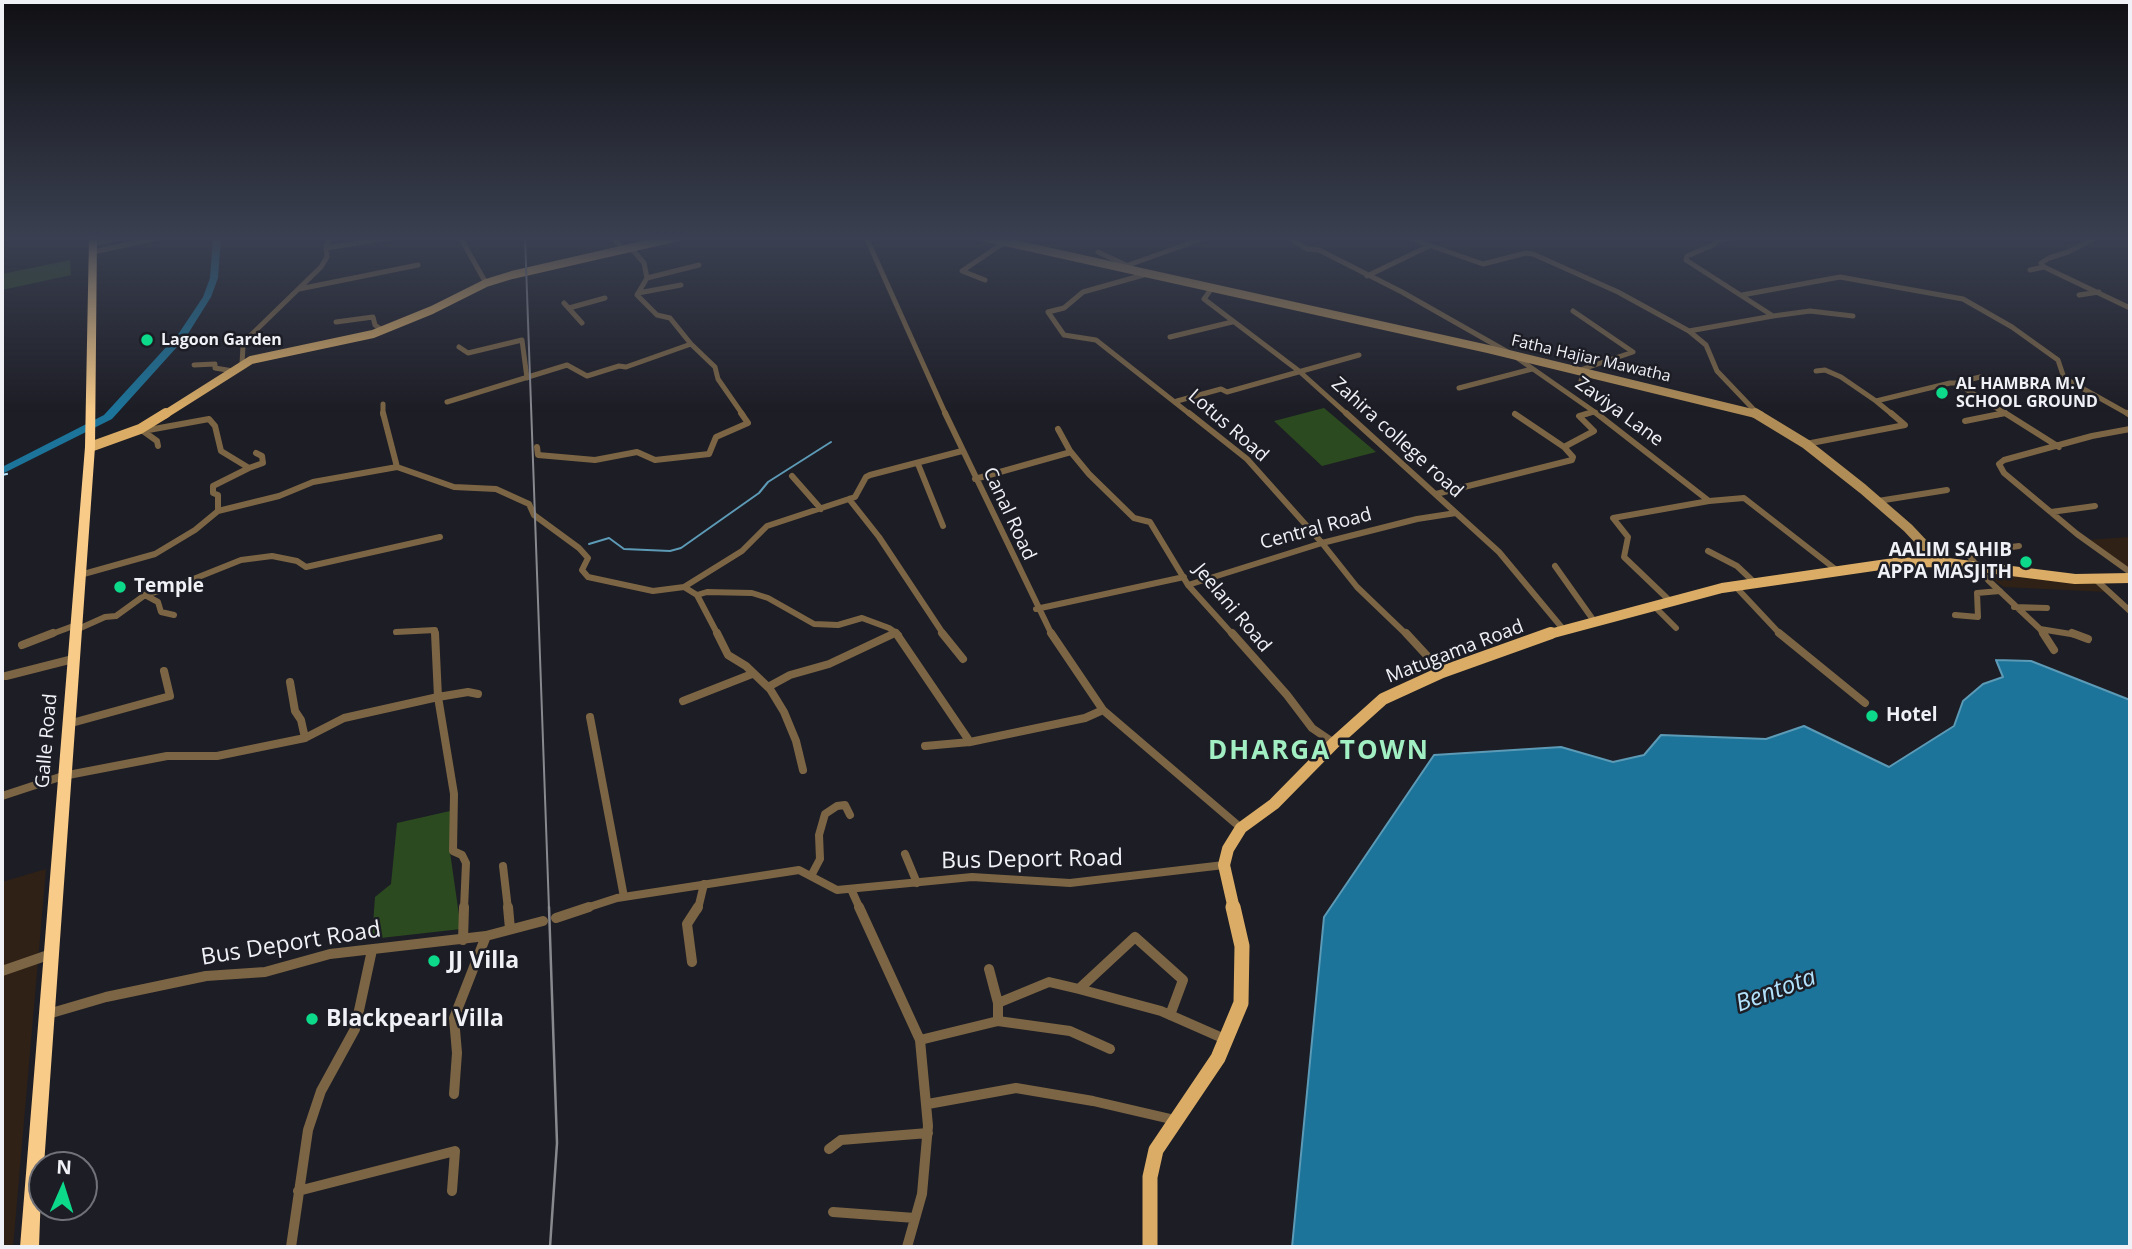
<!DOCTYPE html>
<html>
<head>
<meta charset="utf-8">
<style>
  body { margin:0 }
  #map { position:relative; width:2132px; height:1249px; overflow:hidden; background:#1d1d25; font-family:"Open Sans",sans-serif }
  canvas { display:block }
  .frame { position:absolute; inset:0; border:4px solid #f0f1f7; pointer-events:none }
  .north { position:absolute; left:28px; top:1151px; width:70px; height:70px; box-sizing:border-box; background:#1d1d25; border:2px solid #717279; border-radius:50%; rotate:3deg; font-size:19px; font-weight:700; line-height:28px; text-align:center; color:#f0f1f7 }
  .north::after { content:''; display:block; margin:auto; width:24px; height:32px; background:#0cd98a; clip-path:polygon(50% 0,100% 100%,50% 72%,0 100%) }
</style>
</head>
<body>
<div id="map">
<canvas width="2132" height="1249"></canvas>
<div class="frame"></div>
<div class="north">N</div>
</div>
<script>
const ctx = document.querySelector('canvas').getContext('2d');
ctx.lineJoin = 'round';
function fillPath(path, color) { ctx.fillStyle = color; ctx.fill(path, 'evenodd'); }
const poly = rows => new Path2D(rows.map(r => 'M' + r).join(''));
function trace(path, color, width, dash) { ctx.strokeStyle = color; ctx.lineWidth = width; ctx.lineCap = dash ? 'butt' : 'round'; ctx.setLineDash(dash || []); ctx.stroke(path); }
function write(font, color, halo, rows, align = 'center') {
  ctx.font = font + ' "Open Sans",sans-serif'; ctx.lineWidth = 5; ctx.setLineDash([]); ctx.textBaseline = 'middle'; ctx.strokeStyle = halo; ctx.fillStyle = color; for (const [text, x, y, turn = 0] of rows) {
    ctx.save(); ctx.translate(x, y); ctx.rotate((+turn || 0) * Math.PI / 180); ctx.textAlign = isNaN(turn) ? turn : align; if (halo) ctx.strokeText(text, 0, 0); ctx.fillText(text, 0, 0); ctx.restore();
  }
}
fillPath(poly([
  [2130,537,2130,571,2088,540],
  [1982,572,2094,580,2107,592,2004,587],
  [46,869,13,1247,2,1247,2,882]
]), '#302116');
fillPath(poly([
  [70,260,71,275,2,290,2,274],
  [1324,408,1376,452,1322,466,1274,421],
  [450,811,450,852,461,929,372,939,375,897,391,884,397,823]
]), '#2c4a1f');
const water = poly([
  [1996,660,2031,661,2130,700,2130,1247,1292,1247,1324,917,1434,755,1561,747,1613,762,1644,755,1661,735,1766,739,1804,726,1889,767,1954,726,1963,701,1983,684,2003,677,1996,660]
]);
fillPath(water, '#1c749a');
trace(water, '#5c9ab6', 2);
trace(poly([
  [589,544,609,538,624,549,670,551,681,548,759,493,768,482,831,442]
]), '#5c9ab6', 2);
fillPath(poly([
  [213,237,221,237,218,278,211,297,186,337,112,419,2,474,2,467,104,415,179,333,203,297,210,278,213,237]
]), '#1c749a');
trace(poly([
  [2,475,11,473]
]), '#b2e2fc', 2, [6, 5]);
trace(poly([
  [460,237,486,283],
  [612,237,625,251],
  [866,237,946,415],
  [1288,237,1307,249,1319,250,1402,292,1513,355,1599,415],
  [1406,237,1483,264,1526,253,1533,254,1618,292,1689,331,1706,345,1717,371,1758,414],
  [1722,240,1733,237],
  [93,244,124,237],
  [326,248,395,237],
  [632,249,644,263,647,278,699,265],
  [93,252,162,237],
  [1098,252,1126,265],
  [2044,267,2041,263,2049,258,2068,252,2097,237],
  [1120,268,1207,237],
  [2030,270,2044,267,2130,308],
  [1147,274,1083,292,1064,308,1048,312,1064,335,1096,340,1191,415],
  [1367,276,1429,246],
  [647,278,637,295,657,315,670,318,691,344,715,367,718,379,743,415],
  [985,280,962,271,1005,242],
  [1212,288,1204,299,1299,371,1348,415],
  [299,289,418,265],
  [638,293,681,285],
  [1742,295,1840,277,1963,299,2012,327,2058,360,2064,378,2130,415],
  [2079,295,2099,292],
  [564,303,582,323],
  [569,308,605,298],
  [1573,311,1633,352,1580,370],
  [1773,316,1810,311,1853,316],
  [336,322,373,317,375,325,382,330],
  [1689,331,1773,316,1686,260,1687,256,1713,245,1722,237],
  [1170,337,1232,322],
  [459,347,468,353,522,340,527,378],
  [242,364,243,346,249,337,321,267,327,257,326,247,330,237],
  [194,365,215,364,215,368,233,371],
  [1816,371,1825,370,1841,377,1876,401],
  [1581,381,1584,371],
  [1956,383,1980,377,1992,379],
  [1459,388,1532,369],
  [1177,401,1221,389,1227,392,1359,355],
  [447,402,567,365,587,376,619,366,626,367,691,344],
  [383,404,383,415],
  [1583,415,1594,412],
  [1893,415,1876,401,1950,383,1956,383,2008,415],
  [1996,415,2006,413]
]), '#7b6544', 5);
trace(poly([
  [383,413,397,467],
  [945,413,1052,635],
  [1189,413,1247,459,1322,543,1357,587,1407,635],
  [1346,413,1499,552,1563,629],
  [1596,413,1709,501,1613,518,1628,537,1624,557,1671,602],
  [2005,413,2059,447],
  [2127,413,2130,415],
  [1515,414,1564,447],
  [1965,421,2005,413],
  [1058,429,1070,451,1089,474,1134,518,1150,522,1188,585,1233,635],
  [2130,429,2092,436,2004,460,1999,464,2004,473,2077,534,2130,572],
  [143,431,209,419,215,426,221,451,249,468,213,486,213,493,218,495,218,511],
  [143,431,157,441,158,446],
  [1806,444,1905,425,1891,413],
  [537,447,538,455,595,460,637,452,655,460,709,454,716,437,748,423,741,413],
  [918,464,943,526],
  [249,468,263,463,262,456,256,453],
  [792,476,821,509],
  [975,479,1071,452],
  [1436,494,1572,460,1573,457,1564,447,1594,431,1579,416,1589,413],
  [849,499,879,537,944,635],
  [1709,501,1744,498,1839,572],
  [1878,501,1947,490],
  [2051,512,2095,506],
  [2019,546,1967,553,1988,580,2040,629,2077,635],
  [1708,551,1737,566,1755,583],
  [1555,566,1594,621],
  [80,575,155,554,195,530,218,511,279,496,313,482,397,467,454,487,496,489,529,504,534,515,579,548,588,558,582,570,588,577,653,591,684,587,742,551,767,526,855,497,866,477,870,475,962,451],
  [2095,579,2130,611],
  [1188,585,1322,543,1417,519,1456,513],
  [1735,586,1781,635],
  [684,587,697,595,718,635],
  [145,595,158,602,161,612,174,615],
  [697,595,707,592,752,593,768,598,814,624,838,625,862,618,889,628,899,635],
  [1654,606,1676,628],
  [2014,607,2047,608],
  [1036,609,1184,577],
  [1955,615,1978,617,1977,593,2000,591],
  [2040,629,2044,635],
  [76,630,105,617,116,616,145,595,176,586,241,560,272,556,297,561,306,567,440,537],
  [396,632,435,630,435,635],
  [49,635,76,625],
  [891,635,896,633]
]), '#7b6544', 6);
trace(poly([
  [435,633,438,697,468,692,478,694],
  [717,633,728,655,746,666,770,689,784,712,796,741,803,770],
  [896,633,970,742],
  [942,633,963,659],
  [1051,633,1103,710,1241,828],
  [1232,633,1287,695,1312,728,1334,743],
  [1406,633,1442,672],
  [1779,633,1865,703],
  [2043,633,2054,650],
  [2072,633,2088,639],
  [22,645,53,633],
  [6,676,73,659],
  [290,682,295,711,301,720,305,738],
  [768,687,790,675,829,664,895,633],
  [683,701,752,674],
  [590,717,624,897],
  [68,724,170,696,164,671],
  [925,746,970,742,1085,718,1103,710],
  [2,796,63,776,167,756,217,756,305,738,344,718,438,697,454,794,453,851,462,855,466,863,464,909],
  [905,854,917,883],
  [503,866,508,909],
  [811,876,820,859,819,835,825,814,837,806,845,805,850,815],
  [851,889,860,909],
  [583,909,617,898,799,870,837,890,972,877,1070,883,1224,865],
  [698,909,704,884]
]), '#7b6544', 8);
trace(poly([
  [508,907,510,929],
  [859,907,920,1040,928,1126,922,1194,907,1247],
  [556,918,589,907],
  [463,940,464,907],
  [692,962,687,924,698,907],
  [989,969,998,1003],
  [2,971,51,954],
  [1079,989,1161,1011,1227,1040],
  [48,1014,106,997,206,976,265,972,330,954,486,936,543,921],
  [998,1021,1070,1031,1110,1049],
  [920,1040,998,1021,998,1003,1049,982,1079,989,1135,937,1183,980,1170,1015],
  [454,1094,457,1053,454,1018,486,936],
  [928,1104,1016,1088,1093,1101,1175,1120],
  [829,1149,841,1140,928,1133],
  [298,1191,455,1151,452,1191],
  [833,1212,915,1218],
  [291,1247,308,1130,321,1091,355,1029,372,950]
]), '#7b6544', 10);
trace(poly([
  [983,237,1488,349,1760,415]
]), '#b08d57', 8);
trace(poly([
  [1755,413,1806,444,1863,489,1908,528,1940,562]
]), '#b08d57', 10);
trace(poly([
  [164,415,251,360,373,334,432,310,486,283,512,275,678,237]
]), '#daac65', 8);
trace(poly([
  [90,447,140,429,166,413],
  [1546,635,1722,588,1894,563,1940,562,2075,579,2130,578]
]), '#daac65', 10);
trace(poly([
  [1234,909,1224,865,1228,849,1241,828,1274,804,1334,743,1383,699,1442,672,1551,633]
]), '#daac65', 12);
trace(poly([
  [1150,1247,1150,1177,1156,1150,1218,1058,1241,1003,1242,946,1233,907]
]), '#daac65', 15);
fillPath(poly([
  [89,237,97,237,95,447,44,1165,42,1165,39,1247,20,1247,85,447,89,237]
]), '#f8cb88');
trace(poly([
  [525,237,549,909]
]), '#88888f', 2);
trace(poly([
  [549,907,557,1143,550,1247]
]), '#88888f', 2.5);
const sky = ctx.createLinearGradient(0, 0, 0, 412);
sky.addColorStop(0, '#101014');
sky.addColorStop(0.58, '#3a4051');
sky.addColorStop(1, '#3a405100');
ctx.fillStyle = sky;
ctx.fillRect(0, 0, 2132, 412);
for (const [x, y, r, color] of [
  [147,340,7,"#0cd98a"],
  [1942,393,7,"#0cd98a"],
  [2026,562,7,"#0cd98a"],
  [120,587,7,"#0cd98a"],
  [1872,716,7,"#0cd98a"],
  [434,961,7,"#0cd98a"],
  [312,1019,7,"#0cd98a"]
]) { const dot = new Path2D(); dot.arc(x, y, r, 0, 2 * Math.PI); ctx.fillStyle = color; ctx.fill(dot); trace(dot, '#1d1d25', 2.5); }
write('bold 16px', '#f0f1f7', '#1d1d25', [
  ["Lagoon Garden",161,340],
  ["AL HAMBRA M.V",1956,384],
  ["SCHOOL GROUND",1956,402]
], 'left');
write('16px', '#f0f1f7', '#1d1d25', [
  ["Fatha Hajiar Mawatha",1591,359,13]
]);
write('19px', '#f0f1f7', '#1d1d25', [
  ["Zaviya Lane",1619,412,36],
  ["Lotus Road",1228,426,41],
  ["Zahira college road",1397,438,42],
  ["Canal Road",1009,514,65],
  ["Central Road",1316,529,-15],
  ["Jeelani Road",1232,608,50],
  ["Matugama Road",1455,652,-21],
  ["Galle Road",47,741,-85]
]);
write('bold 19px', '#f0f1f7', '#1d1d25', [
  ["AALIM SAHIB",2012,551,"right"],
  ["APPA MASJITH",2012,573,"right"],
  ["Temple",134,587],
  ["Hotel",1886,716]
], 'left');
write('23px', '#f0f1f7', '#1d1d25', [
  ["Bus Deport Road",1032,860,-1],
  ["Bus Deport Road",291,944,-9]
]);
write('bold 23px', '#f0f1f7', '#1d1d25', [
  ["JJ Villa",448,961],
  ["Blackpearl Villa",326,1019]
], 'left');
write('italic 24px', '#b2e2fc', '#1d1d25', [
  ["Bentota",1776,991,-20]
]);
ctx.letterSpacing = '2px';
write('bold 26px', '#a1efc2', '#1d1d25', [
  ["DHARGA TOWN",1319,752]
]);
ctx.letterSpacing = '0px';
</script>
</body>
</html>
